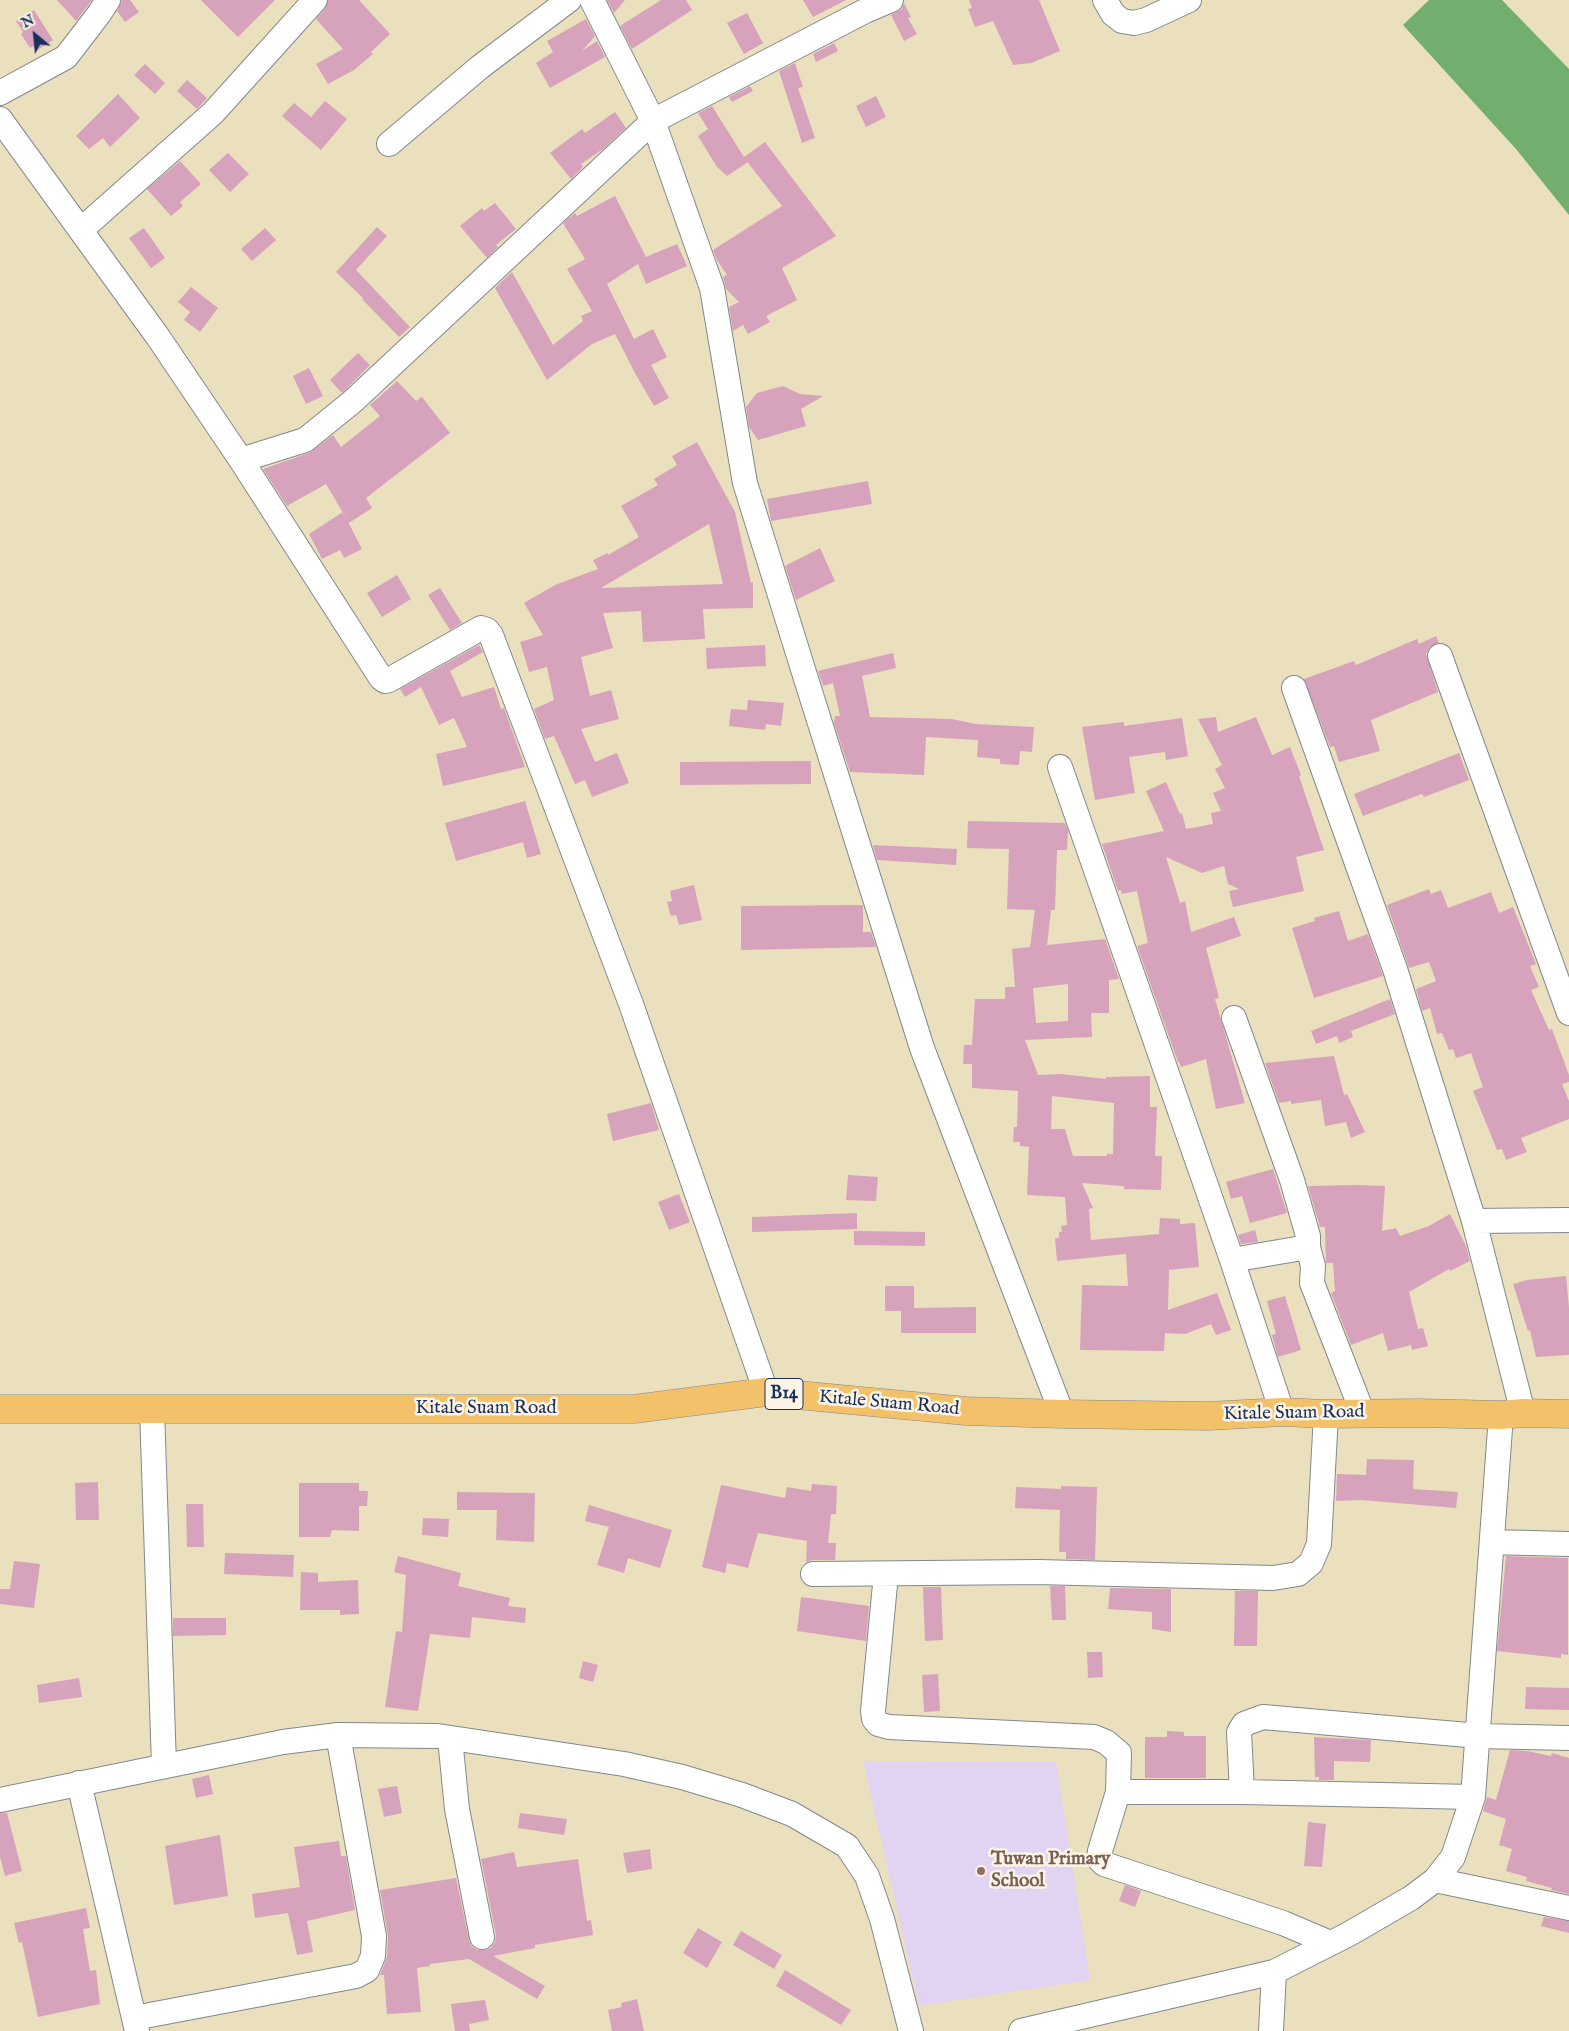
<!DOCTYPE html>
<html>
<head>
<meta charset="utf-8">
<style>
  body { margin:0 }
  #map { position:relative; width:1569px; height:2031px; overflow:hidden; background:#eae0bd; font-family:"IM FELL English",serif }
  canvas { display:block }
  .north { position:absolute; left:10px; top:10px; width:50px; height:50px; -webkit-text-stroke:4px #fcf5e5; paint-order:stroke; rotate:332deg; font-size:14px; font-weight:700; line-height:20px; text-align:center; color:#1b2f5e }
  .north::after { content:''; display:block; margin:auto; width:18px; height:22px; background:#1b2f5e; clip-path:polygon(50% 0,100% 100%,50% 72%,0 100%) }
</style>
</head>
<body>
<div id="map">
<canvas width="1569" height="2031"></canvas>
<div class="north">N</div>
</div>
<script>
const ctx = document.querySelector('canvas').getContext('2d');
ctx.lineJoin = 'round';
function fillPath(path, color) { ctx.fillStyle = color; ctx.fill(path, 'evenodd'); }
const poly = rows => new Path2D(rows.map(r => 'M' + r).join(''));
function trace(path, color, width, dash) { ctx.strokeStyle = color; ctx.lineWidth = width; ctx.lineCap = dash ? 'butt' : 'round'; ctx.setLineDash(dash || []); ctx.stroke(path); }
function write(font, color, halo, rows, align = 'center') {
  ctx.font = font + ' "IM FELL English",serif'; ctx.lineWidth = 5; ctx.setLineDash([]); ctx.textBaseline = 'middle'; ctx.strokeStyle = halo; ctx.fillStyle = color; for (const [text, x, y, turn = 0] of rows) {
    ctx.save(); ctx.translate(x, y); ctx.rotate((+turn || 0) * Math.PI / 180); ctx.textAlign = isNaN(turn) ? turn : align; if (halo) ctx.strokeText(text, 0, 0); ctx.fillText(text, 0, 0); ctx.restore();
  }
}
fillPath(poly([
  [863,1761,1056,1762,1090,1980,919,2006]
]), '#e3d3f2');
fillPath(poly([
  [1429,0,1502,0,1569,69,1569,215,1516,149,1403,25]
]), '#72af6f');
fillPath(poly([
  [57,0,92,0,76,21],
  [122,0,130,0,139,12,125,22,117,11],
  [201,0,275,0,238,37],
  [328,0,359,0,390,34,371,52,373,54,354,70,328,84,316,64,343,49,316,19,325,9],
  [607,0,625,0,614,13],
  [661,0,686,0,692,10,632,49,620,26],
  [803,0,846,0,813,17],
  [969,0,1039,0,1060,51,1031,63,1013,65,993,21,975,27,968,9,972,8],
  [904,3,911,17,908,18,917,34,904,41,891,15,902,9],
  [34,10,53,40,36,51,33,46,30,48,21,34,23,32,16,21],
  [747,13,763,43,744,54,727,23],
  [586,19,595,36,582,51,597,41,605,57,550,88,536,63,553,52,547,41],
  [834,43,838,51,816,62,813,54],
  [795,63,803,87,798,88,815,138,802,143,779,71],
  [145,64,165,83,155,94,134,75],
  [187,80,207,98,197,109,177,91],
  [750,86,753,91,732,102,729,97],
  [118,94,140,118,110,147,103,138,89,149,76,136],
  [876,96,886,117,866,127,856,106],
  [325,101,347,119,321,150,282,116,294,103,311,117],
  [712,106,744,157,765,142,836,236,782,268,797,300,766,316,770,322,748,334,743,325,733,331,729,307,739,302,726,289,723,277,727,275,717,260,713,250,782,206,745,159,748,162,727,176,717,167,698,136,708,129,698,113],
  [615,112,626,128,603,149,581,164,583,167,571,179,550,153,582,129,585,133],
  [228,153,249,174,230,192,209,170],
  [180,161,201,184,180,202,183,206,171,216,147,189],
  [615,196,646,257,677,244,687,266,646,284,638,264,607,284,634,339,653,329,667,357,651,365,669,398,654,406,635,373,615,334,592,344,547,380,495,288,512,272,553,345,583,321,581,316,592,311,567,269,585,259,563,223,575,213,577,216],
  [495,203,516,229,496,245,498,247,487,258,460,226,482,208,484,211],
  [377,227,387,236,356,270,410,327,399,337,362,299,363,298,336,272],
  [144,228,165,258,151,268,129,238],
  [265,228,276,240,252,261,241,249],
  [191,287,218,308,200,332,184,320,190,312,178,302],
  [358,353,370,365,342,393,330,380],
  [309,368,323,396,306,404,293,376],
  [397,381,416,401,422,397,450,433,366,498,372,508,349,523,326,484,287,506,263,469,309,453,333,435,341,447,380,416,370,405],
  [783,386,800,394,823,396,801,409,806,426,758,440,749,427,746,407,757,393],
  [697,442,735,512,751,583,753,582,753,608,703,609,705,639,643,642,641,611,603,613,613,648,581,657,590,696,611,690,619,719,581,729,595,762,617,753,629,783,592,797,585,780,575,784,554,736,545,739,534,709,554,700,547,667,529,672,520,642,543,635,524,603,555,585,598,569,593,560,608,553,608,555,639,537,621,506,658,485,654,479,677,465,672,456],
  [709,524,723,584,601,588],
  [868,481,872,504,771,521,767,499],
  [343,512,362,549,344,558,340,550,322,559,309,534],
  [820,548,835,581,796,600,785,566],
  [397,575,411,599,382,617,367,593],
  [440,588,462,623,450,630,428,595],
  [1436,636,1439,643,1430,647,1426,654,1438,692,1371,720,1380,751,1339,762,1334,746,1330,747,1304,679,1354,661,1356,665,1417,639,1419,644],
  [479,645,483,652,450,671,462,697,494,687,501,709,504,708,525,767,443,786,436,754,467,747,454,718,439,725,421,687,405,697,400,689],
  [765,645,766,666,707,669,706,648],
  [893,653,896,668,862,676,870,717,952,719,976,724,1034,727,1032,752,1020,751,1019,765,1000,764,1000,759,977,757,978,740,926,737,924,775,850,772,834,723,835,716,840,716,833,683,823,686,818,671],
  [748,700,784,703,781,726,766,724,765,730,729,726,731,709,747,710],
  [1216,717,1218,732,1256,717,1272,755,1290,747,1301,775,1299,776,1324,850,1296,857,1304,891,1233,907,1229,891,1239,889,1228,884,1224,866,1202,873,1166,857,1180,903,1185,901,1191,932,1234,917,1241,936,1206,948,1219,998,1215,999,1245,1103,1216,1109,1206,1059,1181,1067,1179,1062,1178,1062,1137,946,1148,943,1137,891,1122,894,1121,890,1118,891,1102,844,1164,831,1146,791,1166,782,1180,814,1182,813,1186,829,1213,824,1211,813,1221,811,1213,793,1225,788,1215,769,1222,765,1198,719],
  [1182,718,1188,756,1166,760,1165,752,1129,757,1135,793,1095,800,1082,727,1124,722,1124,726],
  [1459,753,1469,780,1424,797,1422,794,1363,816,1354,794],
  [811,761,811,784,680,785,680,762],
  [525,801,541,854,527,858,523,842,456,861,445,823],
  [968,821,1065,823,1068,830,1067,850,1057,850,1055,910,1051,910,1047,945,1105,939,1119,979,1109,980,1109,1013,1091,1013,1092,1037,1025,1040,1038,1075,1061,1074,1106,1079,1106,1077,1150,1076,1150,1107,1157,1107,1155,1156,1162,1156,1161,1190,1124,1189,1124,1186,1082,1183,1093,1208,1089,1209,1091,1240,1159,1234,1160,1218,1180,1219,1180,1224,1195,1223,1199,1267,1169,1270,1168,1310,1217,1293,1231,1330,1216,1335,1211,1324,1185,1334,1165,1333,1164,1351,1080,1350,1082,1285,1128,1286,1126,1254,1057,1261,1055,1238,1059,1238,1059,1232,1062,1232,1061,1226,1067,1225,1065,1197,1027,1195,1029,1147,1020,1146,1020,1142,1013,1142,1014,1127,1017,1127,1018,1091,972,1088,972,1064,963,1064,964,1045,972,1045,975,999,1005,999,1005,987,1015,987,1012,949,1030,947,1035,910,1007,909,1009,849,967,848],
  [1068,984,1068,1021,1036,1023,1033,988],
  [1052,1096,1114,1103,1113,1154,1107,1154,1107,1156,1073,1156,1065,1129,1051,1129],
  [873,845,957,849,956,865,877,860],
  [694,885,702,920,679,925,676,915,671,916,667,902,672,901,670,891],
  [1429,889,1431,894,1441,890,1448,908,1491,892,1499,913,1513,907,1536,964,1530,966,1539,987,1531,990,1549,1030,1552,1029,1569,1075,1569,1082,1562,1084,1569,1101,1569,1119,1521,1138,1527,1152,1506,1160,1502,1149,1497,1150,1473,1091,1483,1087,1471,1053,1456,1058,1453,1049,1449,1050,1442,1033,1437,1034,1430,1008,1422,1011,1416,989,1436,981,1429,962,1409,968,1387,905],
  [863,905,863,932,871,932,876,947,741,950,741,906],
  [1339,911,1348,941,1368,934,1383,976,1314,998,1292,928,1315,921,1314,918],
  [1390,999,1395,1014,1351,1031,1353,1037,1339,1043,1337,1036,1316,1044,1311,1031],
  [1334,1056,1344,1095,1347,1094,1365,1132,1351,1138,1346,1122,1325,1126,1321,1100,1291,1104,1291,1101,1279,1103,1265,1063],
  [651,1103,659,1130,613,1141,607,1114],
  [1273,1169,1287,1213,1250,1223,1242,1196,1231,1199,1226,1182],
  [848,1175,878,1177,876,1201,846,1200],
  [1357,1185,1385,1186,1382,1231,1396,1228,1400,1236,1429,1226,1450,1214,1466,1246,1470,1261,1450,1271,1449,1269,1409,1292,1418,1329,1423,1328,1428,1346,1412,1350,1411,1345,1388,1351,1383,1333,1351,1345,1331,1293,1335,1291,1333,1263,1326,1263,1325,1227,1320,1227,1308,1186],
  [679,1194,690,1222,669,1230,658,1202],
  [857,1213,857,1229,752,1232,752,1217],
  [1255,1230,1258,1242,1241,1244,1238,1235],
  [854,1231,925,1232,925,1246,854,1245],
  [1566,1276,1569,1308,1569,1355,1536,1357,1530,1330,1528,1331,1513,1284,1527,1280],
  [885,1286,914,1286,914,1308,976,1307,976,1333,901,1333,901,1311,885,1311],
  [1285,1296,1301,1350,1278,1357,1272,1335,1276,1334,1267,1301],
  [1367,1459,1414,1460,1413,1489,1458,1492,1456,1508,1361,1500,1336,1501,1337,1474,1366,1475],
  [98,1482,99,1520,76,1520,75,1483],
  [299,1483,359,1483,359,1491,368,1491,367,1506,359,1506,359,1531,332,1530,330,1537,299,1537],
  [812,1484,837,1486,836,1514,831,1514,828,1543,836,1543,835,1560,813,1560,806,1562,807,1541,758,1533,748,1568,727,1563,725,1573,702,1567,721,1485,785,1498,787,1487,811,1491],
  [1061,1486,1097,1487,1095,1560,1066,1559,1066,1552,1059,1552,1060,1510,1015,1508,1016,1487,1061,1489],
  [457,1492,535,1493,534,1542,496,1540,497,1510,457,1510],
  [186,1504,203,1504,204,1547,187,1547],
  [589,1505,672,1530,660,1568,628,1558,624,1573,597,1565,609,1527,585,1521],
  [423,1518,449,1519,448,1537,422,1535],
  [225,1553,294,1555,293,1577,224,1574],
  [398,1556,461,1573,458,1586,510,1598,508,1606,526,1608,525,1623,472,1617,470,1638,430,1634,418,1711,385,1707,396,1631,402,1632,406,1575,394,1572],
  [1506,1556,1568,1558,1568,1655,1561,1654,1561,1658,1497,1651],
  [14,1561,40,1564,34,1608,0,1604,0,1589,10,1589],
  [301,1572,318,1573,318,1582,358,1580,359,1614,340,1615,340,1610,300,1610],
  [1050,1586,1065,1586,1066,1620,1052,1620],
  [923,1587,941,1587,943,1640,925,1641],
  [1110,1588,1171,1589,1171,1632,1152,1629,1152,1612,1108,1609],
  [1235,1591,1258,1591,1257,1646,1234,1646],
  [801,1597,869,1606,866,1641,797,1631],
  [173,1618,226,1618,226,1635,173,1636],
  [1087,1652,1102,1652,1103,1677,1088,1678],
  [583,1661,598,1665,593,1682,579,1678],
  [938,1674,940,1711,924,1712,922,1675],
  [79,1678,82,1697,39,1703,37,1685],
  [1526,1687,1569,1688,1569,1710,1525,1709],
  [1167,1731,1184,1732,1184,1736,1206,1736,1206,1778,1145,1778,1145,1737,1167,1737],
  [1314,1737,1371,1740,1370,1762,1334,1761,1334,1780,1319,1780,1319,1777,1315,1777],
  [1510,1750,1527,1751,1551,1756,1552,1753,1569,1758,1569,1894,1551,1890,1552,1888,1526,1881,1527,1877,1506,1871,1512,1849,1499,1845,1506,1819,1483,1811,1487,1797,1496,1800],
  [209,1775,213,1794,196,1798,192,1779],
  [397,1786,402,1813,384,1817,378,1789],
  [0,1813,7,1813,22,1871,5,1876,0,1857],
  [520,1813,567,1819,564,1835,518,1828],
  [1308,1822,1326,1824,1322,1867,1304,1866],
  [220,1835,228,1896,174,1905,165,1846],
  [339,1841,341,1856,346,1856,355,1910,307,1921,313,1952,297,1955,288,1913,255,1918,252,1894,300,1887,294,1847],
  [650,1849,652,1869,627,1873,623,1853],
  [514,1852,517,1867,578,1859,587,1921,591,1920,593,1935,535,1945,535,1948,493,1956,545,1986,537,1999,469,1959,430,1964,430,1966,417,1968,421,2012,387,2014,384,1975,380,1975,387,1957,388,1936,380,1890,456,1878,469,1940,471,1946,477,1950,485,1950,491,1948,495,1942,496,1935,481,1859],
  [1125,1885,1141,1891,1135,1907,1119,1901],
  [86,1908,90,1928,83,1929,90,1971,96,1970,100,2004,38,2017,22,1942,19,1943,14,1923],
  [1544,1917,1569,1921,1569,1933,1541,1926],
  [698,1928,722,1942,707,1968,683,1953],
  [741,1931,782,1955,774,1969,733,1945],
  [785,1970,851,2010,841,2025,776,1986],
  [637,1999,644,2031,612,2031,608,2010,622,2007,621,2003],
  [485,2000,489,2020,469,2024,470,2031,455,2031,451,2004]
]), '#d7a2bb');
const minor = poly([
  [592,0,653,121,712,288,745,483,807,682,922,1048,1062,1414],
  [1105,0,1113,14,1122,21,1134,23,1146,20,1189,0],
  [0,93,66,57,99,14,108,0],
  [0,119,158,337,241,460,381,678,385,681,389,680,481,628,487,630,491,635,631,1004,766,1392],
  [389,144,480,67,569,0],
  [82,229,213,113,315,0],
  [241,460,305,440,352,402,653,121,865,11,891,0],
  [1440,656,1569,1013],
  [1294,688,1395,969,1474,1221,1523,1413],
  [1060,767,1232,1260,1282,1412],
  [1234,1018,1292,1180,1308,1236,1308,1247,1313,1266,1312,1283,1363,1414],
  [1474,1221,1569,1220],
  [1232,1260,1308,1247],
  [152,1409,164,1766],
  [1492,1542,1569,1544],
  [813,1574,1038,1572,1273,1578,1298,1574,1311,1563,1319,1544,1326,1414],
  [886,1574,873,1711,874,1719,878,1724,889,1727,1094,1737,1106,1742,1119,1753,1118,1792,1100,1851,1099,1859,1104,1864,1283,1923,1330,1943],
  [450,1738,457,1809,482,1937],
  [79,1783,137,2031],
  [1118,1792,1242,1792,1473,1797],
  [1242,1792,1239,1732,1244,1724,1263,1717,1479,1736,1569,1738],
  [0,1800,283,1742,338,1735,438,1736,624,1764,682,1777,742,1795,792,1814,847,1846,867,1876,882,1919,911,2031],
  [1435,1880,1569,1908],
  [134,2018,356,1976,367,1970,373,1956,374,1936,338,1735],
  [1021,2031,1274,1972,1349,1934,1411,1898,1435,1880,1453,1857,1473,1797,1501,1415],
  [1271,2031,1274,1972]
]);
const highway = poly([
  [0,1409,634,1409,766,1392,966,1411,1062,1414,1209,1416,1282,1412,1326,1414,1420,1413,1501,1415,1523,1413,1569,1414]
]);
trace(minor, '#82888e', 26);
trace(highway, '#82888e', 29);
trace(minor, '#fff', 24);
trace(highway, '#f4c16b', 28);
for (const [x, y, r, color] of [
  [981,1871,5,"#8d6e63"]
]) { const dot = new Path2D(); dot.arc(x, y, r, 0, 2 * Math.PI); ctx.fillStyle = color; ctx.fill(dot); trace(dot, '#fcf5e5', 2); }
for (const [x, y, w] of [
  [784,1394,38]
]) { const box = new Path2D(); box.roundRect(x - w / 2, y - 15.5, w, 31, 4); ctx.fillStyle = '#fcf5e5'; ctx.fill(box); trace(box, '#1b2f5e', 1); }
write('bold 18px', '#1b2f5e', null, [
  ["B14",784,1394]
]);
write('19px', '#1b2f5e', '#fcf5e5', [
  ["Kitale Suam Road",889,1404,5],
  ["Kitale Suam Road",486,1409],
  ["Kitale Suam Road",1294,1414,-1]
]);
write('bold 19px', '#785e54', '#fcf5e5', [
  ["Tuwan Primary",991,1860],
  ["School",991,1882]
], 'left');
</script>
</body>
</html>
